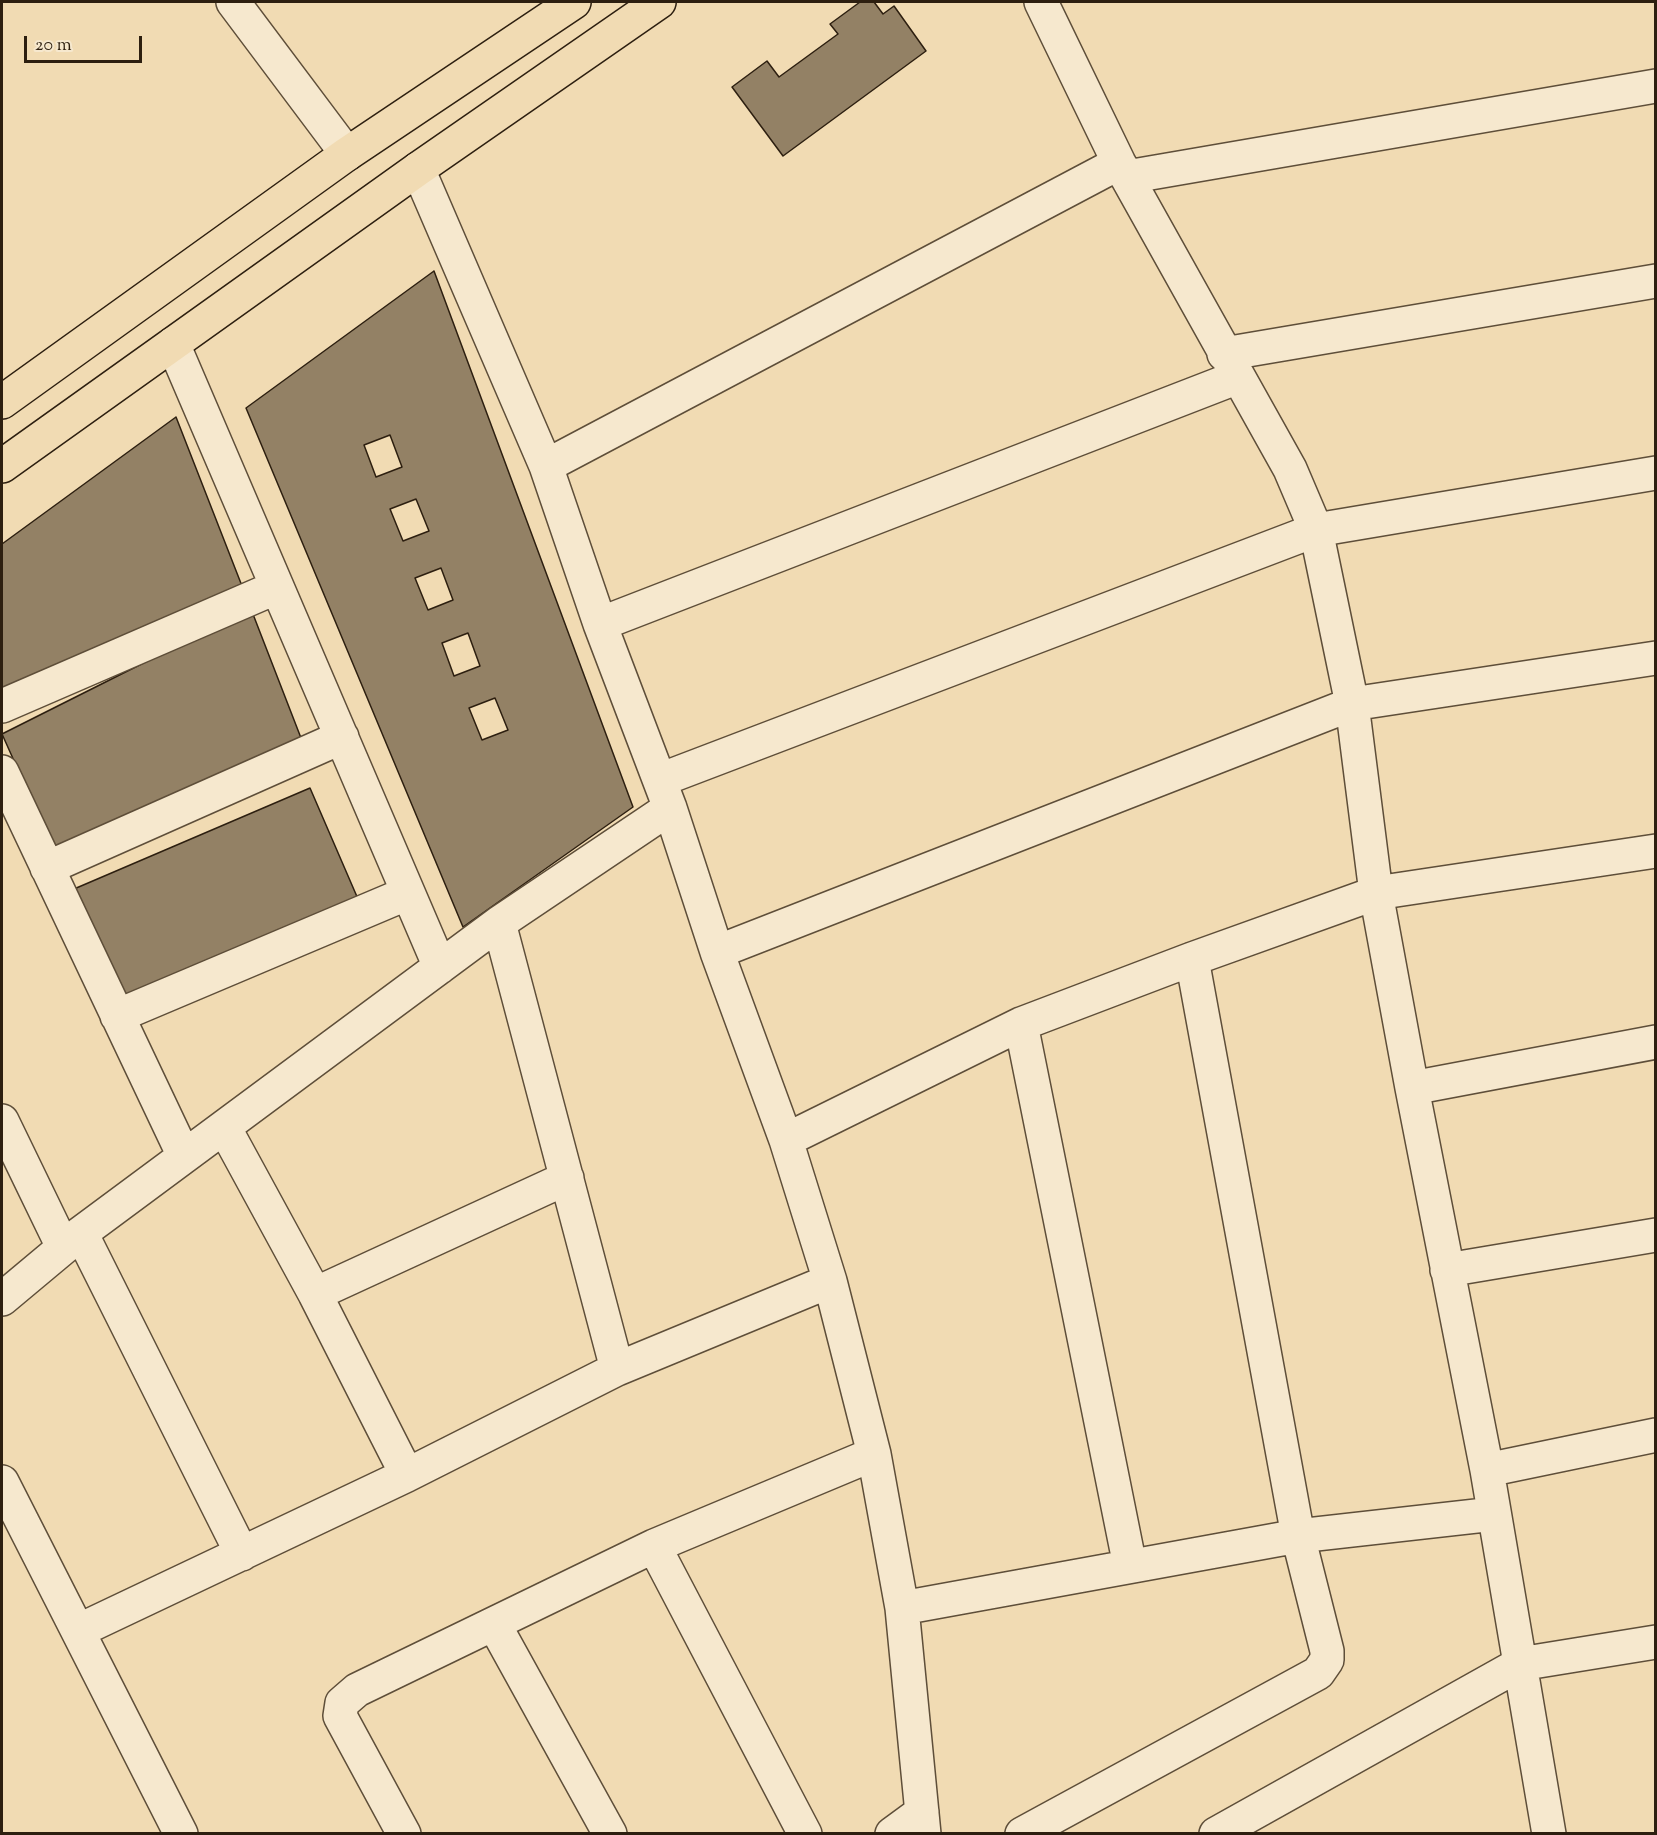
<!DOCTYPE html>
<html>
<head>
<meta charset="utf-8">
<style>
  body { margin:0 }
  #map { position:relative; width:1657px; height:1835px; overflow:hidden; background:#f1dbb3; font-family:"Sorts Mill Goudy",serif }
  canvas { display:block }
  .frame { position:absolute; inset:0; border:3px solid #2d1f10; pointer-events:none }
  .scale { position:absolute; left:24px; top:36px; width:118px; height:27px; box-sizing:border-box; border:3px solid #2d1f10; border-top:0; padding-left:8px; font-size:18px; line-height:21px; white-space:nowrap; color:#2d1f10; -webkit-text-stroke:4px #f6e8ce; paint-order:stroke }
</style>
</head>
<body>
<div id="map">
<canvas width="1657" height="1835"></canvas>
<div class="frame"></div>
<div class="scale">20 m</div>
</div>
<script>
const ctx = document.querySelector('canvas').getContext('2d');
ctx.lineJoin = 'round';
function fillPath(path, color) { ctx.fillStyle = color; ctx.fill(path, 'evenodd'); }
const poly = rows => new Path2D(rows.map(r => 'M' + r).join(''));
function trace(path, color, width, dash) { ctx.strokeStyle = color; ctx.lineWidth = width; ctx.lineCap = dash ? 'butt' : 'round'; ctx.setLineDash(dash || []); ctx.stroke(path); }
const building = poly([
  [860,2,874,2,883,14,894,6,926,51,783,156,732,87,767,61,779,77,838,34,830,24,860,2],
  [434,271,633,807,463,927,246,408,434,271],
  [390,435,402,467,376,477,364,445,390,435],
  [416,499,429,531,403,541,390,509,416,499],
  [441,568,453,600,428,610,415,578,441,568],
  [468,633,480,666,454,676,442,643,468,633],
  [495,698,508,730,482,740,469,708,495,698],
  [176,417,242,586,2,690,2,544,176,417],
  [251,609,301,738,53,848,2,734,251,609],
  [310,788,358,899,122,1000,74,889,310,788]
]);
fillPath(building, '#938165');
trace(building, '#2d1f10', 1.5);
const minor = poly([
  [233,2,347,154],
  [1041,2,1119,163,1290,469,1316,530,1352,704,1376,893,1412,1088,1487,1470,1549,1834],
  [418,169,546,466,600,624,670,808,717,952,786,1140,830,1281,874,1454,902,1608,924,1834],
  [1127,177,1656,86],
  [173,344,440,967],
  [1224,354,1656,281],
  [546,466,1119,163],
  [600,624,1238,377],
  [2,706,277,587],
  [2,772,184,1156],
  [660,780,1316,530,1656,473],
  [47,868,342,737],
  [499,923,617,1369],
  [717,952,1352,704,1656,658],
  [117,1016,408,893],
  [1021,1024,1130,1566],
  [1412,1088,1656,1042],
  [2,1121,63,1247],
  [224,1127,315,1294,407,1475],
  [786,1140,1021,1024,1192,959,1376,893,1656,851],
  [81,1233,242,1554],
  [1447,1270,1656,1235],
  [315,1294,567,1178],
  [2,1299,81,1233,499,923,670,808],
  [1487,1470,1656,1435],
  [2,1482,181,1834],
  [654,1546,805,1834],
  [902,1608,1298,1536,1494,1514],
  [494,1624,610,1834],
  [78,1631,407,1475,617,1369,830,1281],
  [404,1834,340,1716,342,1703,357,1690,654,1546,874,1454],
  [892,1834,922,1812],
  [1022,1834,1318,1673,1327,1660,1327,1651,1298,1536,1192,959],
  [1216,1834,1520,1664,1656,1642]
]);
const primary = poly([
  [2,402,347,154,574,2],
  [2,466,418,169,659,2]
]);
trace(minor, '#5e4e39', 36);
trace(primary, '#2d1f10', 36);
trace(minor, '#f6e8ce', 33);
trace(primary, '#f1dbb3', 33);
</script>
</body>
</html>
